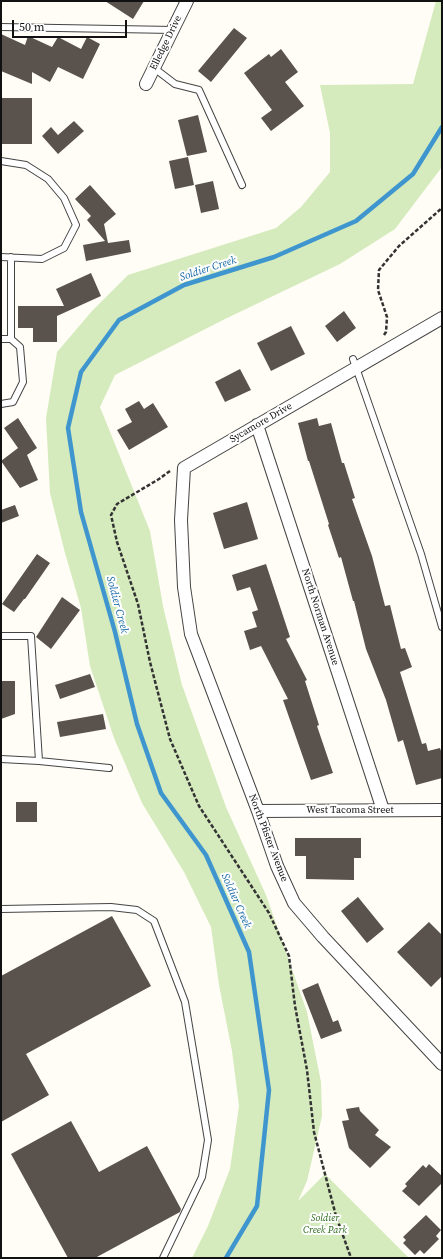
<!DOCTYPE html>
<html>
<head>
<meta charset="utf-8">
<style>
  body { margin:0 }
  #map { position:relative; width:443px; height:1259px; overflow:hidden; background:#fffdf5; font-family:"Source Serif 4",serif }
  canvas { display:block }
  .frame { position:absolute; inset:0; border:2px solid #111; pointer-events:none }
  .scale { position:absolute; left:12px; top:20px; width:115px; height:18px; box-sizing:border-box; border:2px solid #111; border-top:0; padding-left:5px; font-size:12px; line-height:14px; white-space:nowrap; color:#111; -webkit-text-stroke:3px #fff; paint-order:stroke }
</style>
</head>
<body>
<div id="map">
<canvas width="443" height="1259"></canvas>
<div class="frame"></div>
<div class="scale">50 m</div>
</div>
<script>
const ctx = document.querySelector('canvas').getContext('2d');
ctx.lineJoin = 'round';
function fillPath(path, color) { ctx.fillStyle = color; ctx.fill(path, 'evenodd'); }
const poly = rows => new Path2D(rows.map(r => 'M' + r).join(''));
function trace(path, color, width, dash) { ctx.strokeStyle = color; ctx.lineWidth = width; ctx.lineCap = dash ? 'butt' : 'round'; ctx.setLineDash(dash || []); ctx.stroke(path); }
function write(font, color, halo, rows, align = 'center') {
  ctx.font = font + ' "Source Serif 4",serif'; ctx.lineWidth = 4; ctx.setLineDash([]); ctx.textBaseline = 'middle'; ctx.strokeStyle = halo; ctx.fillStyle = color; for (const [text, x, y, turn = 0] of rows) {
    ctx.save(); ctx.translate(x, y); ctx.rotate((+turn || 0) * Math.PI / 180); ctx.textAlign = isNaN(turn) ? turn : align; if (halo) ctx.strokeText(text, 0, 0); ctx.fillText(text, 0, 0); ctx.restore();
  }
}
fillPath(poly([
  [436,1,442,1,442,167,395,229,340,264,225,319,115,375,100,407,150,531,163,606,182,685,226,807,266,895,307,1012,321,1082,322,1116,307,1181,298,1201,325,1174,409,1258,192,1258,208,1226,230,1169,239,1106,232,1051,219,985,211,927,184,872,142,803,114,738,90,666,81,608,65,553,50,493,46,418,57,352,92,311,128,275,276,228,301,207,330,172,330,133,320,85,413,84]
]), '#d5ebbd');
trace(poly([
  [226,1258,257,1206,269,1090,249,952,206,855,161,793,137,724,115,632,81,512,68,428,81,372,119,320,184,285,274,257,356,221,413,174,442,127]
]), '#3f96cf', 4.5);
fillPath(poly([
  [105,1,144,1,133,19],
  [234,28,247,38,211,82,198,71],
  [1,34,25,45,28,36,52,47,58,37,81,49,87,37,100,44,83,79,58,67,50,82,32,72,32,84,1,71],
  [281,49,298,72,285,82,304,106,271,131,261,118,272,110,244,73,269,54,271,57],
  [1,98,32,98,32,144,1,144],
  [198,115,207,152,187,156,178,120],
  [74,121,84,131,58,154,42,136,51,127,58,135],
  [188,157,194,185,175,189,169,161],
  [213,181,219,209,201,213,195,185],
  [90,185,116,214,104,224,108,243,129,240,131,252,86,261,83,245,105,241,87,220,91,216,75,199],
  [91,273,101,296,57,316,57,342,33,342,33,328,18,328,18,306,64,306,56,289],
  [344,311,356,328,337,342,325,326],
  [291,326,305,354,271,371,257,343],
  [240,369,251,390,225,402,215,382],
  [139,401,144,409,153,403,168,427,129,450,117,430,132,422,125,409],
  [18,418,37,448,27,455,38,480,20,488,1,461,18,448,4,428],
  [317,418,319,426,331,423,342,463,344,463,355,498,352,499,372,556,385,606,390,605,401,649,405,648,412,667,400,672,422,744,426,743,428,751,440,748,442,754,442,778,416,785,403,740,398,742,386,700,366,649,354,601,353,601,341,557,339,558,328,525,329,524,309,461,308,461,298,423],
  [247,502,258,539,224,549,213,513],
  [15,505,19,516,1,523,1,510],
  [37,554,50,563,25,599,24,599,14,612,2,604],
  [266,564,290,637,286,639,307,680,305,681,319,725,317,726,333,773,311,780,283,700,288,699,261,646,250,650,244,631,257,627,252,612,258,610,250,587,237,591,232,575],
  [62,597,80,610,51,649,36,637],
  [90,674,95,687,60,699,55,685],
  [1,681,15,681,15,714,1,719],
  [103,714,106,729,60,737,57,722],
  [16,802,37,802,37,822,16,822],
  [295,838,361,838,361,858,354,858,354,880,306,879,306,856,295,856],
  [358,897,384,929,367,943,341,911],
  [112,916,151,986,26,1054,49,1095,1,1122,1,976],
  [429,922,442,935,442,976,431,987,397,952],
  [318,983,333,1022,338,1020,342,1031,321,1039,302,990],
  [359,1107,360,1111,379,1130,375,1135,391,1147,370,1168,349,1148,342,1121,349,1120,346,1109],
  [71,1121,99,1172,147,1146,181,1209,180,1212,95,1258,68,1258,11,1154],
  [429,1164,442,1176,442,1183,419,1206,402,1191,407,1186,405,1184,423,1165,426,1168],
  [426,1215,441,1230,436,1236,439,1239,424,1254,420,1250,415,1255,403,1243,406,1240,403,1237]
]), '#5a524d');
const service = poly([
  [1,27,173,30],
  [154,68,175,84,199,90,242,185],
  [1,161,26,165,48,179,64,198,76,225,64,248,42,259,1,257],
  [1,339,11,339],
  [353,359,421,554,442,627],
  [1,404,13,402,23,382,20,347,11,339,11,257],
  [1,636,31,636,39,761],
  [1,759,39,761,109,768],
  [1,909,111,907,137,910,154,921,185,1002,208,1140,202,1177,163,1258]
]);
const minor = poly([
  [146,84,187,1],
  [442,318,184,468,181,520,184,587,191,634,258,811,277,866,294,903,323,937,442,1064],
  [257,425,383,810],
  [258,811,442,810]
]);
trace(service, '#444', 8);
trace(minor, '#444', 14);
trace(poly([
  [384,335,386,332,387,317,378,290,379,270,399,246,442,208],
  [170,471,159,479,117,504,111,515,117,542,138,604,150,662,170,739,199,806,269,913,289,956,295,1006,307,1070,314,1132,336,1216,350,1255,350,1258]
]), '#333', 2.5, [4, 2]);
trace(service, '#fff', 6);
trace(minor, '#fff', 12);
write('10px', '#111', '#fff', [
  ["Elledge Drive",166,43,-64],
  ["Sycamore Drive",261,423,-30],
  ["North Norman Avenue",320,617,72],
  ["West Tacoma Street",350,810],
  ["North Pfister Avenue",268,838,69]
]);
write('italic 10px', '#2f6b1f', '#fff', [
  ["Soldier",325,1218],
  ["Creek Park",325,1230]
]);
write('italic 11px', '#1768a6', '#fff', [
  ["Soldier Creek",208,269,-18],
  ["Soldier Creek",117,605,75],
  ["Soldier Creek",236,901,66]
]);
</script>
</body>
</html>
